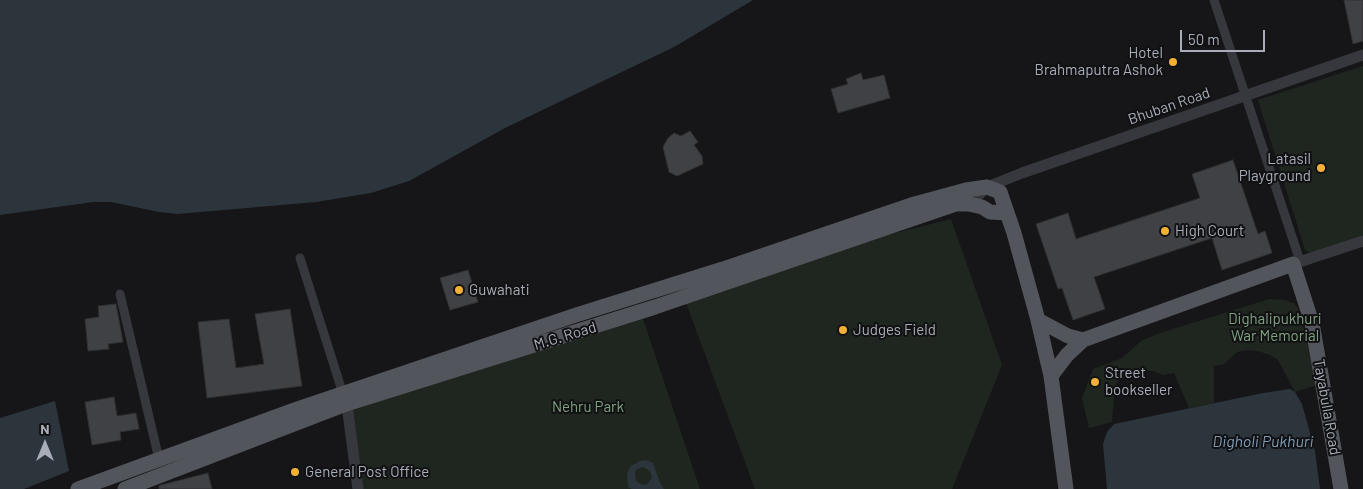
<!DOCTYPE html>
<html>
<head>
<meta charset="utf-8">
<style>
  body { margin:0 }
  #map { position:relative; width:1363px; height:489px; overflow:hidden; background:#161618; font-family:Barlow,sans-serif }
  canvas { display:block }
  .north { position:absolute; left:20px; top:419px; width:50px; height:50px; -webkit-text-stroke:4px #111113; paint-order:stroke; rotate:0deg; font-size:14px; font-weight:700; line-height:20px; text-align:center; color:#a8adb8 }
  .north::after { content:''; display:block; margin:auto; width:18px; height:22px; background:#a8adb8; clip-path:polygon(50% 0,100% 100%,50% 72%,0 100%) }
  .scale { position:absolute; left:1180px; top:30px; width:85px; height:22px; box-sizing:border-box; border:2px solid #a8adb8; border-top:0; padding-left:6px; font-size:15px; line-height:18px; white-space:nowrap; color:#a8adb8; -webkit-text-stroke:4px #111113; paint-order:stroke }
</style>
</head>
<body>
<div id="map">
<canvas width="1363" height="489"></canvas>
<div class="north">N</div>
<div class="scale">50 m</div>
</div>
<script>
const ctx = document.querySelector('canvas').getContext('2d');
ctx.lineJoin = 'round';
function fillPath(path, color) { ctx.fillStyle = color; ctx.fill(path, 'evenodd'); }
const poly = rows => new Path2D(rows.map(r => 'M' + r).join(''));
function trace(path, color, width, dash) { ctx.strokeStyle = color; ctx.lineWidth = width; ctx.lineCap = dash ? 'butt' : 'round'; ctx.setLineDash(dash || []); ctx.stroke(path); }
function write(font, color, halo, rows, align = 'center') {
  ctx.font = font + ' Barlow,sans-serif'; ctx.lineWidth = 4; ctx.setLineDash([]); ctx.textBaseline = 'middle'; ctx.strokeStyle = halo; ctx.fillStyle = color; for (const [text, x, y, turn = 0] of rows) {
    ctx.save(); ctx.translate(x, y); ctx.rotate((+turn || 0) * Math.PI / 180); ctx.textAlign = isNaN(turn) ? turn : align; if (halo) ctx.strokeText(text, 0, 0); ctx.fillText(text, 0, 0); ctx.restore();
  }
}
fillPath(poly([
  [1363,66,1363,235,1311,254,1305,250,1258,100],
  [951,219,1002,365,952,489,755,489,683,295,808,255],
  [1269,299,1285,300,1293,303,1298,308,1320,384,1295,392,1278,360,1270,355,1258,351,1247,350,1237,352,1224,364,1214,366,1214,403,1189,408,1174,373,1163,375,1153,371,1141,370,1129,373,1117,382,1114,397,1112,422,1089,428,1082,398,1093,369,1122,358,1141,341,1157,334],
  [638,304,700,489,359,489,346,404]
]), '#1e261f');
fillPath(poly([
  [0,0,753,0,674,47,505,128,409,181,371,193,316,202,178,214,159,212,111,202,93,202,0,215],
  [1290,389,1295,392,1302,404,1315,451,1320,489,1107,489,1103,444,1107,432,1114,424,1263,393],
  [55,401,69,471,24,489,0,489,0,418],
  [646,460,653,463,660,483,664,489,632,489,628,487,627,474,631,466,640,461],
  [643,467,650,471,652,478,647,484,643,485,636,481,635,474,636,470]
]), '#2c353c');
const building = poly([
  [1344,0,1363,0,1363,41,1353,44,1344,0],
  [861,73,863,80,884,75,890,98,838,113,831,89,848,84,846,79,861,73],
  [690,131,698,142,694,145,702,156,703,164,677,176,669,172,663,147,668,138,674,133,681,136,690,131],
  [1233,160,1258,234,1265,231,1272,253,1222,270,1212,238,1094,277,1105,309,1073,320,1062,288,1058,289,1036,224,1068,213,1076,239,1200,198,1192,174,1233,160],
  [468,270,478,302,450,310,440,278,468,270],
  [116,304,123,342,108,344,109,349,88,351,85,319,99,317,98,306,116,304],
  [290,309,302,386,207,398,198,322,229,319,236,368,264,364,255,314,290,309],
  [114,397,117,416,136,413,139,429,120,432,121,440,92,445,85,402,114,397],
  [208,473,212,489,159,489,159,486,161,485,208,473]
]);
fillPath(building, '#404145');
trace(building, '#303034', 1);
trace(poly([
  [1214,0,1300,261],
  [300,258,343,394],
  [120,294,159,459]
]), '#37383d', 9);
trace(poly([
  [969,204,987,187,1022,173,1363,55],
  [1293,264,1363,241],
  [344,398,347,405,358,489]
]), '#37383d', 11);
trace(poly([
  [1038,320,1068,336,1083,340,1293,264,1312,323,1341,489],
  [1051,376,1067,355,1083,340],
  [78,489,297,409,576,315,723,269,911,205,966,190,987,187,1000,192,1014,233,1038,320,1051,376,1066,489],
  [125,489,346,404,655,307,956,204,969,204,982,207,990,212,1007,213]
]), '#53555c', 15);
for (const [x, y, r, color] of [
  [1173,62,5,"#f2b134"],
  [1321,168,5,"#f2b134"],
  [1165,231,5,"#f2b134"],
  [459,290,5,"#f2b134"],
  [843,330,5,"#f2b134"],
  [1095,382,5,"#f2b134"],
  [295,472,5,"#f2b134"]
]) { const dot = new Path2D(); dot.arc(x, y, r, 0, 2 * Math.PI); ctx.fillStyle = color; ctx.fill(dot); trace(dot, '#111113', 2); }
write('15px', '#a8adb8', '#111113', [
  ["Hotel",1163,53,"right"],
  ["Brahmaputra Ashok",1163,70,"right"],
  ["Latasil",1311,159,"right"],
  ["Playground",1311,176,"right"],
  ["High Court",1175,231],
  ["Guwahati",469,290],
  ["Judges Field",853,330],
  ["Street",1105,373],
  ["bookseller",1105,390],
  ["General Post Office",305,472]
], 'left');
write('15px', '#a8adb8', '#111113', [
  ["Bhuban Road",1169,106,-19],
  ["M.G. Road",565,336,-17],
  ["Tayabulla Road",1327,407,80]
]);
write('15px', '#7fa381', '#111113', [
  ["Dighalipukhuri",1275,319],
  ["War Memorial",1275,336],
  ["Nehru Park",588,407]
]);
write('italic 16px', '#7f9bb3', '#111113', [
  ["Digholi Pukhuri",1263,442]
]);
</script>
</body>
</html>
